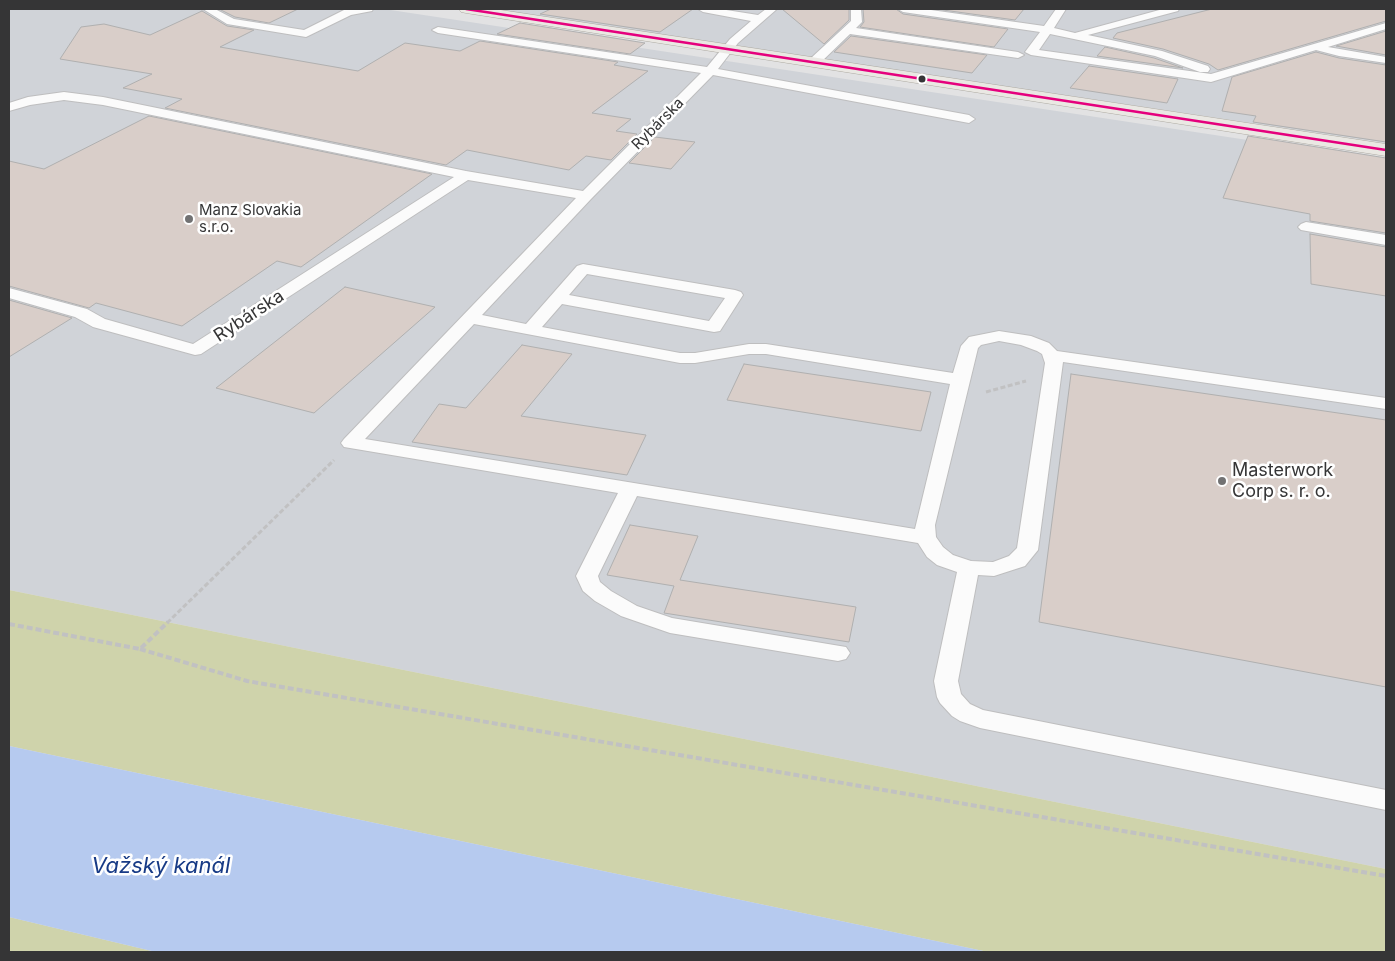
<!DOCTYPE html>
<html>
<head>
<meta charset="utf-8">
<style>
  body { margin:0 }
  #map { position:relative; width:1395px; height:961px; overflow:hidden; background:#e2e2e3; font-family:Inter,sans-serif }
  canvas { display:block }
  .frame { position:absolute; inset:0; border:10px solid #353536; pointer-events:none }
</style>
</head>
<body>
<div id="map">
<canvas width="1395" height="961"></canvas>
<div class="frame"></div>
</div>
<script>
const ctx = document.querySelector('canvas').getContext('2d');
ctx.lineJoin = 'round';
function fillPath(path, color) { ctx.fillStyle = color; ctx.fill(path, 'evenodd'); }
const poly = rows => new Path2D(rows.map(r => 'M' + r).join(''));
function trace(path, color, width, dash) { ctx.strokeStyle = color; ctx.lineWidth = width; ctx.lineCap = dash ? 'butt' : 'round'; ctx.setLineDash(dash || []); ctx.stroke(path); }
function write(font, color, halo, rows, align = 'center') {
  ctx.font = font + ' Inter,sans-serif'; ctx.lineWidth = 5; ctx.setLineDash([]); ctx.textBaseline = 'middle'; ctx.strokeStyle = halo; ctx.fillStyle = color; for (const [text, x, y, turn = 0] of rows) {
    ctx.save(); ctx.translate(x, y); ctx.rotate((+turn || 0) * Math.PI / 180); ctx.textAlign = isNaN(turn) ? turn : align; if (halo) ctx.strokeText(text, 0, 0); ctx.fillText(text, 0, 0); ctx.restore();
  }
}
fillPath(poly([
  [9,9,384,9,1386,161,1386,869,9,590],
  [479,9,1386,9,1386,143,1164,110]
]), '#d0d3d8');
fillPath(poly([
  [9,590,1386,869,1386,952,988,952,9,746],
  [9,917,156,952,9,952]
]), '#cfd3ab');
fillPath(poly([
  [9,746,988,952,156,952,9,917]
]), '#b6caef');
const building = poly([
  [219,9,298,9,269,23,235,17,219,9],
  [551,9,693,9,660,32,540,14,551,9],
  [782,9,849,9,849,20,824,44,782,9],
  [863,9,896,9,903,14,1008,29,994,47,860,27,864,22,863,9],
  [936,9,1024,9,1015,20,936,9],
  [1212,9,1386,9,1386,21,1218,70,1209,64,1163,49,1113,38,1117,33,1212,9],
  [202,11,227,26,254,30,220,47,358,71,405,43,460,51,480,41,618,62,614,65,648,71,592,113,631,119,616,131,637,134,611,160,586,156,569,170,467,150,446,165,165,108,182,99,123,88,152,74,60,59,81,27,104,24,150,35,202,11],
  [520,23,645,43,630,54,497,34,520,23],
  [1386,31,1386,55,1336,46,1386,31],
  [851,36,987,55,972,73,834,52,851,36],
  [1105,47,1154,58,1183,68,1097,56,1105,47],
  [1316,52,1339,58,1386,65,1386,142,1253,122,1256,116,1222,111,1232,77,1316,52],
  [1089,66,1178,79,1167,103,1070,88,1089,66],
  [149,116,432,174,301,267,277,261,182,326,96,303,89,308,9,286,9,161,44,169,149,116],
  [1248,136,1386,158,1386,233,1310,221,1310,214,1223,198,1248,136],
  [655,137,695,142,671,169,629,163,655,137],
  [1310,234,1386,247,1386,296,1311,284,1310,234],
  [345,287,435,307,314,413,216,388,345,287],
  [9,300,72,318,9,357,9,300],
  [522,345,572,354,521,416,646,435,627,475,412,442,439,404,466,408,522,345],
  [744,364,931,392,921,431,727,400,744,364],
  [1071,374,1386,420,1386,687,1039,622,1071,374],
  [630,525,698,536,680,580,856,607,849,642,664,613,674,586,607,575,630,525]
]);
fillPath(building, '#d9cec9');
trace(building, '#b0b0b0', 1);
const lane = poly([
  [203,9,215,9,234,19,304,30,344,10,373,9,372,11,351,15,306,37,227,24,203,9],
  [698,9,720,9,758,15,766,9,777,9,738,43,718,69,969,115,975,119,969,123,713,75,591,199,482,315,526,324,577,266,583,264,735,290,741,292,743,295,720,331,714,332,562,304,542,327,680,353,695,353,749,344,766,344,953,373,961,346,969,337,999,331,1031,336,1049,343,1057,351,1386,398,1386,409,1063,362,1038,550,1025,566,994,576,978,575,958,681,961,694,970,704,983,710,1386,790,1386,810,980,728,960,721,952,716,940,703,937,697,934,681,957,572,937,565,927,557,918,543,637,496,598,576,600,582,611,591,637,606,672,618,846,647,850,653,846,659,838,661,670,633,621,616,595,601,583,591,576,576,618,493,344,447,341,443,344,439,576,198,468,180,201,354,195,355,93,327,75,317,9,298,9,288,87,309,105,319,193,344,454,177,103,105,64,100,30,105,9,111,9,103,28,97,64,92,103,97,466,171,583,191,701,73,438,33,432,30,438,27,707,67,730,39,751,21,703,12,698,9],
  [587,274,725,298,709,321,569,295,587,274],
  [474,324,680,363,695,363,749,354,766,354,950,384,915,529,365,439,474,324],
  [999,341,1021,345,1037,351,1042,354,1045,363,1017,548,1009,556,993,562,971,561,953,555,943,547,936,537,935,525,978,348,981,345,999,341],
  [851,9,861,9,862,22,856,28,1018,52,1024,55,1018,58,850,34,818,65,810,65,808,62,810,59,851,21,851,9],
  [898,9,924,9,1044,26,1056,9,1066,9,1054,28,1075,33,1163,9,1179,9,1178,11,1088,35,1162,51,1208,66,1210,69,1208,72,1200,72,1155,56,1050,34,1039,50,1211,74,1386,23,1386,29,1328,47,1386,57,1386,63,1339,56,1316,50,1211,82,1031,55,1025,52,1040,32,903,12,898,9],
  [1306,222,1386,235,1386,245,1301,230,1298,227,1301,224,1306,222]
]);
const primary = poly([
  [459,9,494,9,1386,144,1386,156,466,13,461,12,459,9]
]);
trace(lane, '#bebebf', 2);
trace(primary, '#adaaa2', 1);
trace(poly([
  [986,392,1026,381],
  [167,623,334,460]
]), '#c1c1c2', 3, [5, 2.5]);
trace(poly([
  [9,624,140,649,168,622],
  [140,649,247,681,1386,876]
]), '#c1c1c2', 4, [6, 3]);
fillPath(lane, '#fbfbfb');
fillPath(primary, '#eae8e3');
trace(poly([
  [466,9,1386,150]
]), '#e5007d', 2.5);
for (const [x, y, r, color] of [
  [922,79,4.5,"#353536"],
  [189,219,5,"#727273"],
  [1222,481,5,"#727273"]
]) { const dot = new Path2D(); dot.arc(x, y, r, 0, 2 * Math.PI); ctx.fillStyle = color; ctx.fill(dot); trace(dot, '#fff', 2); }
write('15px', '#353536', '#fff', [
  ["Rybárska",658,124,-45]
]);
write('15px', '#353536', '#fff', [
  ["Manz Slovakia",199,210],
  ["s.r.o.",199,227]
], 'left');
write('18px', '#353536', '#fff', [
  ["Rybárska",249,316,-33]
]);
write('18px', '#353536', '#fff', [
  ["Masterwork",1232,471],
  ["Corp s. r. o.",1232,492]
], 'left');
write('italic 22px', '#183b86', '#fff', [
  ["Važský kanál",161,866]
]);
</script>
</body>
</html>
